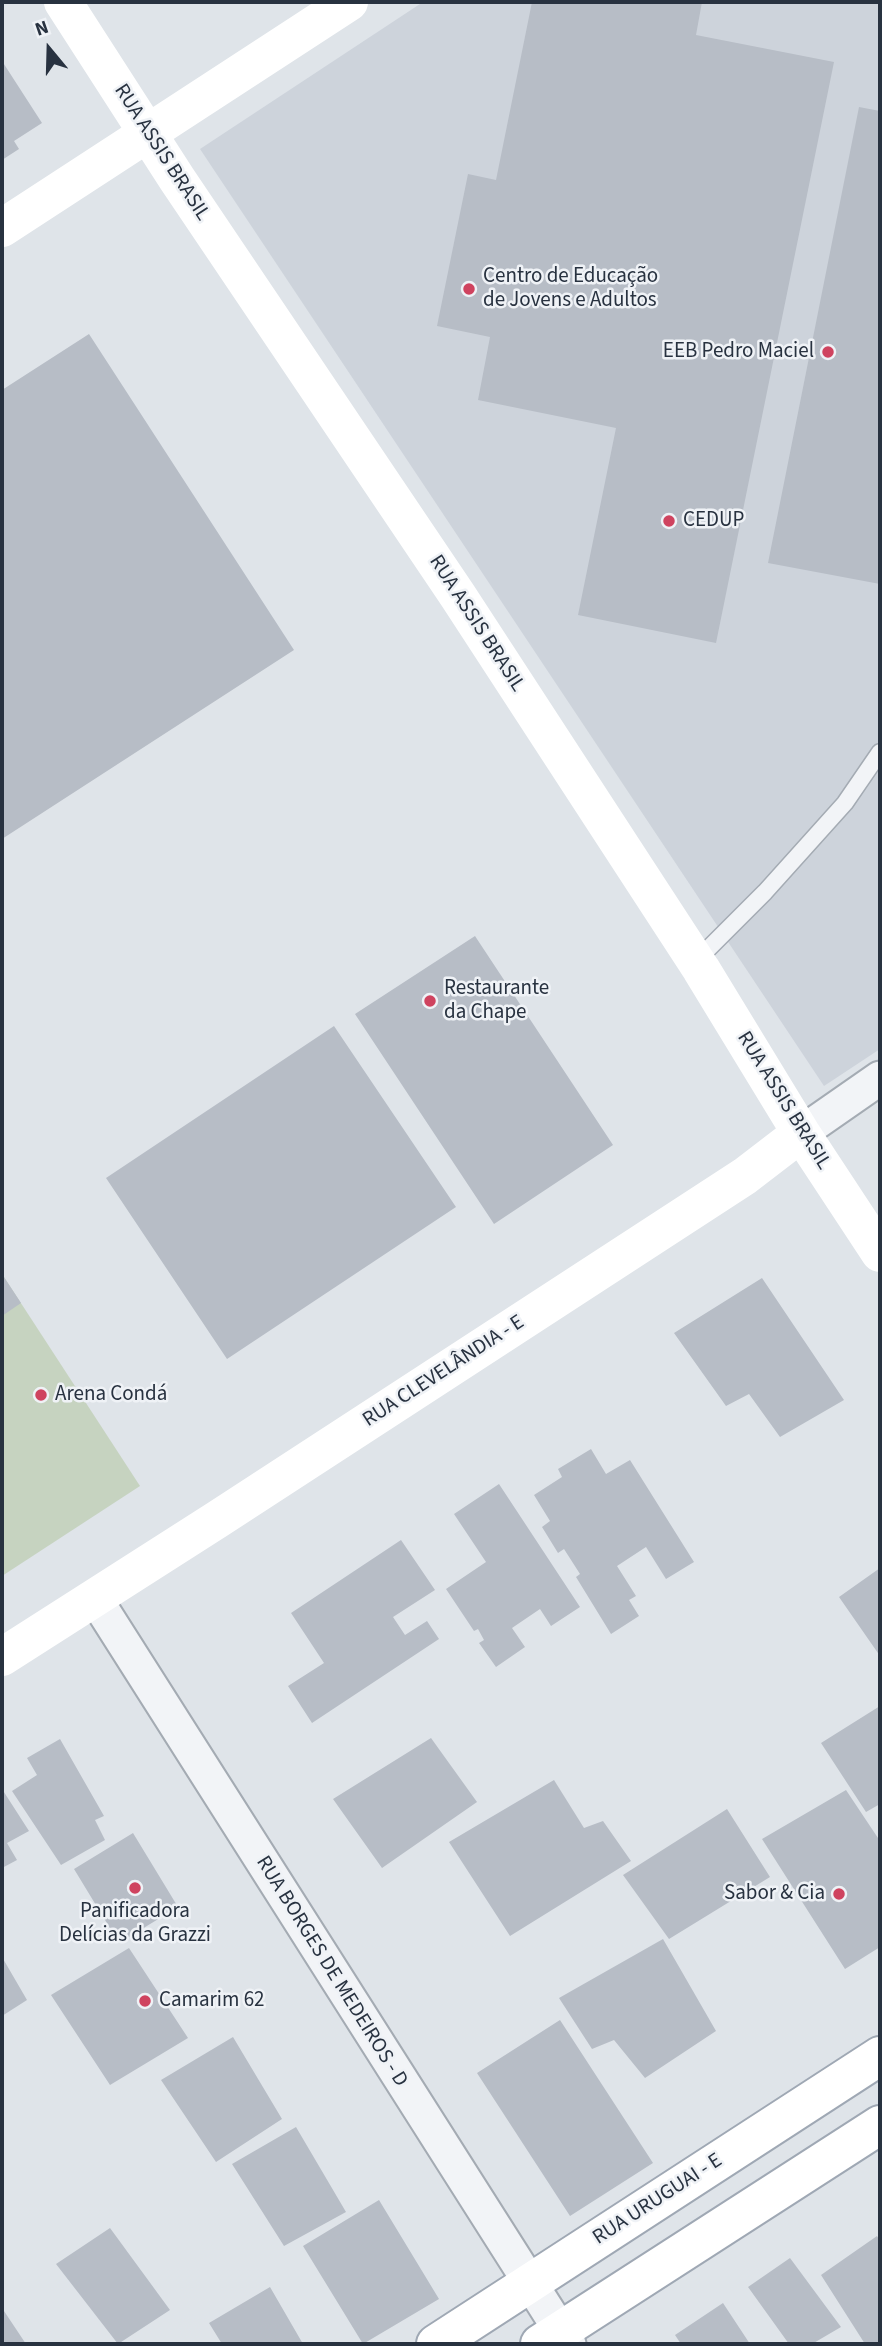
<!DOCTYPE html>
<html>
<head>
<meta charset="utf-8">
<style>
  body { margin:0 }
  #map { position:relative; width:882px; height:2346px; overflow:hidden; background:#dfe4e9; font-family:"Source Sans 3",sans-serif }
  canvas { display:block }
  .frame { position:absolute; inset:0; border:4px solid #283240; pointer-events:none }
  .north { position:absolute; left:14px; top:14px; width:70px; height:70px; -webkit-text-stroke:5px #eff2f6; paint-order:stroke; rotate:341deg; font-size:19px; font-weight:700; line-height:28px; text-align:center; color:#283240 }
  .north::after { content:''; display:block; margin:auto; width:24px; height:32px; background:#283240; clip-path:polygon(50% 0,100% 100%,50% 72%,0 100%) }
</style>
</head>
<body>
<div id="map">
<canvas width="882" height="2346"></canvas>
<div class="frame"></div>
<div class="north">N</div>
</div>
<script>
const ctx = document.querySelector('canvas').getContext('2d');
ctx.lineJoin = 'round';
function fillPath(path, color) { ctx.fillStyle = color; ctx.fill(path, 'evenodd'); }
const poly = rows => new Path2D(rows.map(r => 'M' + r).join(''));
function trace(path, color, width, dash) { ctx.strokeStyle = color; ctx.lineWidth = width; ctx.lineCap = dash ? 'butt' : 'round'; ctx.setLineDash(dash || []); ctx.stroke(path); }
function write(font, color, halo, rows, align = 'center') {
  ctx.font = font + ' "Source Sans 3",sans-serif'; ctx.lineWidth = 5; ctx.setLineDash([]); ctx.textBaseline = 'middle'; ctx.strokeStyle = halo; ctx.fillStyle = color; for (const [text, x, y, turn = 0] of rows) {
    ctx.save(); ctx.translate(x, y); ctx.rotate((+turn || 0) * Math.PI / 180); ctx.textAlign = isNaN(turn) ? turn : align; if (halo) ctx.strokeText(text, 0, 0); ctx.fillText(text, 0, 0); ctx.restore();
  }
}
fillPath(poly([
  [423,2,880,2,880,1049,824,1086,200,149]
]), '#cdd3db');
fillPath(poly([
  [2,1274,140,1486,2,1576]
]), '#c6d3c0');
fillPath(poly([
  [532,2,702,2,696,35,834,62,716,643,578,615,616,428,478,400,490,337,437,326,468,174,496,180],
  [2,61,42,123,14,141,19,149,2,160],
  [859,107,880,111,880,584,768,563],
  [89,334,294,650,2,839,2,390],
  [475,936,613,1145,494,1224,355,1014],
  [334,1026,456,1207,227,1359,106,1178],
  [2,1274,21,1303,2,1316],
  [762,1278,844,1400,780,1437,749,1394,726,1406,674,1333],
  [591,1449,606,1474,630,1460,694,1562,666,1579,646,1547,617,1566,636,1596,629,1600,639,1616,611,1634,576,1577,580,1574,564,1549,558,1553,542,1527,550,1521,534,1495,562,1477,558,1469],
  [499,1484,580,1607,551,1626,540,1609,512,1628,525,1647,496,1667,479,1643,484,1640,478,1629,474,1631,446,1589,486,1562,454,1514],
  [401,1540,435,1590,393,1617,405,1635,427,1621,439,1639,312,1723,288,1686,324,1663,291,1613],
  [880,1568,880,1656,839,1597],
  [880,1706,880,1804,866,1812,821,1743],
  [431,1738,477,1802,382,1868,333,1799],
  [60,1739,104,1816,95,1820,105,1840,61,1865,12,1791,37,1775,27,1758],
  [554,1780,584,1828,603,1821,631,1861,510,1936,449,1842],
  [2,1789,29,1831,7,1843,17,1860,2,1868],
  [846,1790,880,1841,880,1947,845,1969,762,1839],
  [727,1809,770,1877,669,1939,623,1875],
  [133,1833,178,1907,119,1943,74,1869],
  [663,1939,716,2031,645,2078,614,2040,592,2049,559,1998],
  [129,1948,188,2038,110,2085,51,1995],
  [2,1957,27,2000,2,2016],
  [560,2020,653,2163,570,2216,477,2073],
  [233,2037,282,2119,216,2162,161,2080],
  [296,2127,346,2212,284,2246,232,2164],
  [379,2200,439,2299,363,2344,303,2246],
  [110,2228,170,2310,118,2344,56,2264],
  [877,2236,880,2241,880,2344,865,2344,821,2275],
  [790,2258,841,2327,812,2344,789,2344,748,2287],
  [270,2287,303,2344,222,2344,209,2323],
  [723,2303,750,2344,681,2344,675,2335],
  [2,2308,26,2344,2,2344]
]), '#b7bdc6');
const lane = poly([
  [696,961,765,892,845,803,880,752]
]);
const street = poly([
  [801,1133,880,1078],
  [95,1598,569,2344]
]);
const primary = poly([
  [436,2344,880,2056],
  [540,2344,880,2125]
]);
trace(lane, '#a4abb3', 19);
trace(street, '#a4abb3', 37);
trace(primary, '#9fa8b4', 42);
trace(lane, '#f2f4f7', 16);
trace(street, '#f2f4f7', 33);
trace(poly([
  [63,2,177,179,458,596,701,969,801,1133,880,1253],
  [2,228,349,2],
  [2,1657,218,1519,745,1176,801,1133]
]), '#fff', 38);
trace(primary, '#fff', 38);
for (const [x, y, r, color] of [
  [469,289,7,"#cf435f"],
  [828,352,7,"#cf435f"],
  [669,521,7,"#cf435f"],
  [430,1001,7,"#cf435f"],
  [41,1395,7,"#cf435f"],
  [135,1888,7,"#cf435f"],
  [839,1894,7,"#cf435f"],
  [145,2001,7,"#cf435f"]
]) { const dot = new Path2D(); dot.arc(x, y, r, 0, 2 * Math.PI); ctx.fillStyle = color; ctx.fill(dot); trace(dot, '#eff2f6', 2.5); }
write('21px', '#283240', '#eff2f6', [
  ["RUA ASSIS BRASIL",161,153,57],
  ["RUA ASSIS BRASIL",476,624,57],
  ["RUA ASSIS BRASIL",783,1101,58],
  ["RUA CLEVELÂNDIA - E",444,1372,-33],
  ["RUA BORGES DE MEDEIROS - D",331,1972,58],
  ["RUA URUGUAI - E",658,2200,-33]
]);
write('21px', '#283240', '#eff2f6', [
  ["Centro de Educação",483,277],
  ["de Jovens e Adultos",483,301],
  ["EEB Pedro Maciel",814,352,"right"],
  ["CEDUP",683,521],
  ["Restaurante",444,989],
  ["da Chape",444,1013],
  ["Arena Condá",55,1395],
  ["Sabor & Cia",825,1894,"right"],
  ["Panificadora",135,1912,"center"],
  ["Delícias da Grazzi",135,1936,"center"],
  ["Camarim 62",159,2001]
], 'left');
</script>
</body>
</html>
